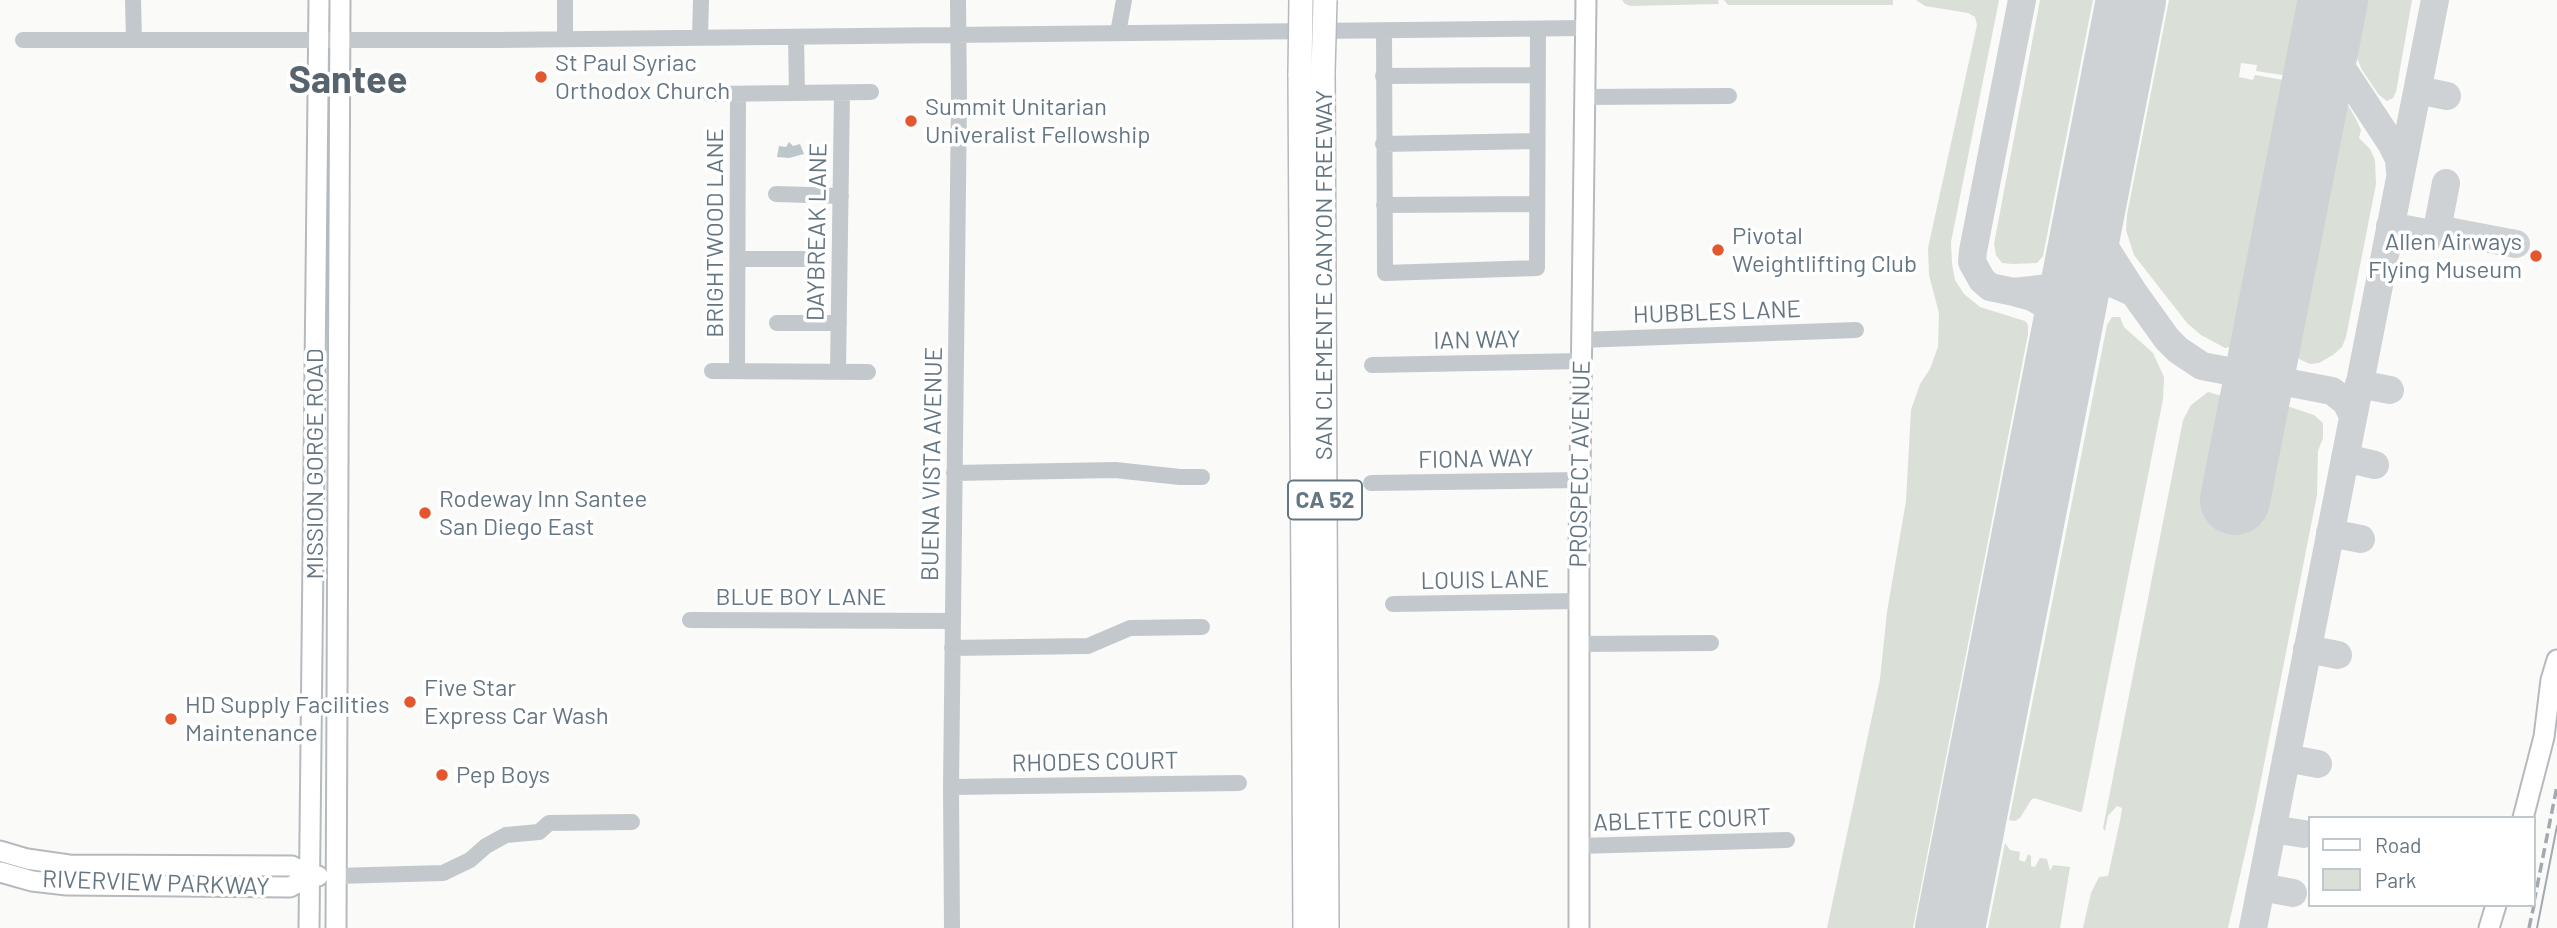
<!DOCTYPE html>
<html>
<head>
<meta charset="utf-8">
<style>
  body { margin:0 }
  #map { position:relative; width:2557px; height:928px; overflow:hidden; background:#fafaf8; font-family:Barlow,sans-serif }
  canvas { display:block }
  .legend { position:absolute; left:2308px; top:816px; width:228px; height:91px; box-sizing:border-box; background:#fff; border:2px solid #c1c8cd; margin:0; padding:9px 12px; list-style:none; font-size:21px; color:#657683 }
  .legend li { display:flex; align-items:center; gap:14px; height:35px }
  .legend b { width:35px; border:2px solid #c1c8cd }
</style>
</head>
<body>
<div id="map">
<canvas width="2557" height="928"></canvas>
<ul class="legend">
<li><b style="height:9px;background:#fff"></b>Road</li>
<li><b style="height:19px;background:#dadfd7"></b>Park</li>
</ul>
</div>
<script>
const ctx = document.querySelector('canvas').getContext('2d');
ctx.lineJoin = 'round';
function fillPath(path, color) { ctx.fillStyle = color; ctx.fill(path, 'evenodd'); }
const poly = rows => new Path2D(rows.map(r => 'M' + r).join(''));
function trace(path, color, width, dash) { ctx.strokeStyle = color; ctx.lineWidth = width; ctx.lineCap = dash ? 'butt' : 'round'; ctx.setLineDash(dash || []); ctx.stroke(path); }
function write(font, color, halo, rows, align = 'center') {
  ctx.font = font + ' Barlow,sans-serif'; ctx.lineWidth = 7; ctx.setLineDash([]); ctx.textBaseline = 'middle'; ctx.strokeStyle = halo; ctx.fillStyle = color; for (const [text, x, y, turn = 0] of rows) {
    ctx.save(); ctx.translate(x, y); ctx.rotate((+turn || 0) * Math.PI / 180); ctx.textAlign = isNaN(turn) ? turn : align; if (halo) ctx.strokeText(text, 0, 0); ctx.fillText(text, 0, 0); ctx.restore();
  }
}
fillPath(poly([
  [1622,0,1718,0,1719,4,1631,6,1625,4],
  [1724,0,1893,0,1893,5,1728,5],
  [1916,0,1999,0,1951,242,1952,264,1955,280,1964,294,1980,307,2025,321,2028,325,2028,334,1913,928,1827,928,1880,679,1887,612,1906,501,1911,410,1920,384,1930,369,1938,347,1939,313,1929,275,1928,248,1977,25,1975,17,1968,13,1925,6],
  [2040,0,2093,0,2043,256,2037,263,2013,264,2002,263,1996,255,1994,244],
  [2169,0,2310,0,2295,77,2256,71,2257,65,2241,63,2239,77,2253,80,2255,75,2295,82,2244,334,2235,346,2225,348,2201,335,2187,323,2134,255,2126,230,2127,215],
  [2358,0,2412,0,2396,92,2393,98,2387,101,2379,95,2362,70,2356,56,2354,21],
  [2340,98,2348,105,2356,119,2361,130,2359,138,2370,149,2375,160,2376,184,2346,337,2342,347,2333,355,2319,363,2310,364,2299,359,2294,354,2294,332,2330,141],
  [2112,317,2120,317,2124,327,2153,353,2164,377,2163,399,2082,811,2080,812,2034,798,2031,800,2020,818,2015,821,2009,820,2107,325],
  [2208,392,2230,398,2231,410,2212,500,2215,505,2250,512,2256,503,2276,413,2281,408,2290,407,2314,415,2323,423,2323,438,2318,451,2317,495,2255,810,2228,928,2083,928,2091,893,2099,877,2108,876,2120,821,2122,808,2117,806,2108,816,2105,831,2103,828,2183,420,2191,405],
  [2005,843,2010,850,2020,852,2019,860,2025,862,2028,854,2031,856,2031,866,2035,867,2040,858,2047,859,2050,871,2053,865,2070,867,2060,928,1988,928]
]), '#dadfd7');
fillPath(poly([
  [789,142,793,146,800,144,804,154,789,158,777,157,779,146,786,147]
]), '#bbc7cb');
trace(poly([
  [2022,0,1973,251,1972,262,1982,280,1990,287,2014,292,2101,282,2114,284,2134,293,2167,339,2178,350,2202,366,2332,391,2346,402,2353,416],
  [2336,0,2329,35,2334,56,2391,143,2399,159,2400,172],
  [2418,90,2447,96],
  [2114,102,2094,200,2094,217,2106,249,2134,293],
  [2390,226,2436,235,2446,183],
  [2437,229,2516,244],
  [2046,288,2064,279,2078,259,2089,205],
  [2017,293,2032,297,2044,304,2057,321,2063,335,2044,435],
  [2359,384,2390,390],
  [2345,458,2375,465],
  [2330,533,2361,539],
  [2307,649,2338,655],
  [2286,758,2318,764],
  [2272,829,2304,834],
  [2261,887,2293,893],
  [2253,928,2435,0]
]), '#ced2d4', 28);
trace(poly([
  [2235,500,2333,0],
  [1950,928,2131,0]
]), '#ced2d4', 70);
const major = poly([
  [2523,818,2544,737,2551,680,2557,660],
  [0,851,27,859,69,865,292,866,310,876],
  [0,872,32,881,67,885,290,887,310,876,318,876],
  [309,928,319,0],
  [336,928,340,0],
  [1579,928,1579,552,1586,0],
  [2489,928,2496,905]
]);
const highway = poly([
  [1323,72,1327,928],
  [1300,74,1305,928]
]);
trace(major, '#b5babe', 23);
trace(highway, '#b4b9bd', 26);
trace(poly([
  [133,0,134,39],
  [1384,31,1385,273,1537,268,1538,30],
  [1118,33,1124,0],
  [700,37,701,0],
  [796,37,797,93],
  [565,39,565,0],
  [23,40,497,40,1586,28],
  [1383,76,1537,75],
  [710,94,871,92],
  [1584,97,1729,96],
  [1383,144,1537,141],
  [776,194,841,196],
  [1384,205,1537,204],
  [738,259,803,259],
  [777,323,839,323],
  [1580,340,1856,330],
  [1372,365,1582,361],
  [712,371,868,372],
  [737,371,738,94],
  [838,372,842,93],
  [954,473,1115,470,1180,477,1202,477],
  [1371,483,1580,480],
  [1393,604,1578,601],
  [690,620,953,621],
  [1579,644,1711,643],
  [952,648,1088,646,1130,628,1202,627],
  [951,787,1239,783],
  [1579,846,1787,840],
  [336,876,443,873,470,860,486,846,506,835,539,832,549,823,632,822],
  [952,928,951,787,959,100,958,0]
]), '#c3c8cc', 16);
trace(major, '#fff', 19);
trace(highway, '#fff', 23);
trace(poly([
  [2537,928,2557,826]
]), '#a2aab0', 2);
trace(poly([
  [2534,902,2557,786],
  [2529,928,2534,905]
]), '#a2aab0', 3.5, [10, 5]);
const highwayBridge = poly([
  [1323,72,1325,0],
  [1300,74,1301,0]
]);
trace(highwayBridge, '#b4b9bd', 26, []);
trace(highwayBridge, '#fff', 23);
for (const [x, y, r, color] of [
  [541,77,7,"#e4572e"],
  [911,121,7,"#e4572e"],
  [1718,250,7,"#e4572e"],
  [2536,256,7,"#e4572e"],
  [425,513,7,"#e4572e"],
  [410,702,7,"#e4572e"],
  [171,719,7,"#e4572e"],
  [442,775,7,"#e4572e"]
]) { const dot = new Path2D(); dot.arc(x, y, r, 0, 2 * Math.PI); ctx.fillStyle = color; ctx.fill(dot); trace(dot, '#fff', 2.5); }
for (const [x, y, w] of [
  [1325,500,74]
]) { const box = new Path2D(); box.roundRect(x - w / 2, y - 19.5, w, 39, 5); ctx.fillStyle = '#fff'; ctx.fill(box); trace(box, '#657683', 2); }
write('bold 23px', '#657683', null, [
  ["CA 52",1325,500]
]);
write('24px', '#657683', '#fff', [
  ["St Paul Syriac",555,63],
  ["Orthodox Church",555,91],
  ["Summit Unitarian",925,107],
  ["Univeralist Fellowship",925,135],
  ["Pivotal",1732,236],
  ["Weightlifting Club",1732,264],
  ["Allen Airways",2522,242,"right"],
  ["Flying Museum",2522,270,"right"],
  ["Rodeway Inn Santee",439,499],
  ["San Diego East",439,527],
  ["Five Star",424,688],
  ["Express Car Wash",424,716],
  ["HD Supply Facilities",185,705],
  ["Maintenance",185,733],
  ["Pep Boys",456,775]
], 'left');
write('24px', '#657683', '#fff', [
  ["DAYBREAK LANE",817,232,-89],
  ["BRIGHTWOOD LANE",715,233,-90],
  ["SAN CLEMENTE CANYON FREEWAY",1324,275,-90],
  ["HUBBLES LANE",1717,312,-2],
  ["IAN WAY",1477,340,-1],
  ["FIONA WAY",1476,459,-1],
  ["MISSION GORGE ROAD",315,464,-90],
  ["BUENA VISTA AVENUE",932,464,-89],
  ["PROSPECT AVENUE",1580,464,-89],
  ["LOUIS LANE",1485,580,-1],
  ["BLUE BOY LANE",801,597],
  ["RHODES COURT",1095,762,-1],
  ["ABLETTE COURT",1682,820,-2],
  ["RIVERVIEW PARKWAY",156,883,2]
]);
write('bold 38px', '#57646e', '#fff', [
  ["Santee",348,80]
]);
</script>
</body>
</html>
